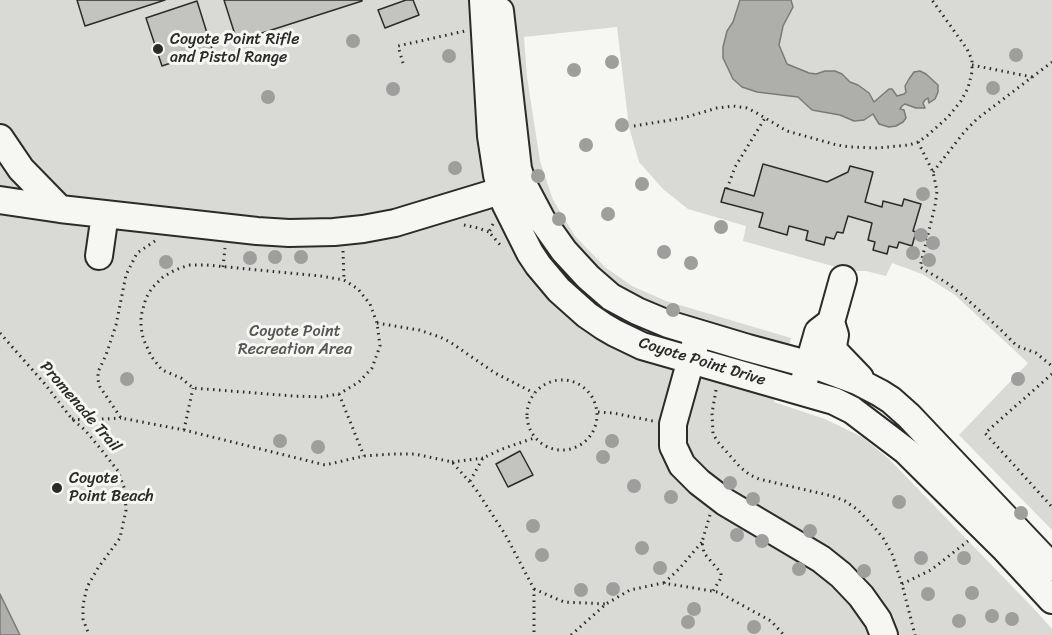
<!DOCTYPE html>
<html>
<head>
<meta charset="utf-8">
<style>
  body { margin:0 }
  canvas { display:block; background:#f6f6f2 }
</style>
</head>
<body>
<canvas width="1052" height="635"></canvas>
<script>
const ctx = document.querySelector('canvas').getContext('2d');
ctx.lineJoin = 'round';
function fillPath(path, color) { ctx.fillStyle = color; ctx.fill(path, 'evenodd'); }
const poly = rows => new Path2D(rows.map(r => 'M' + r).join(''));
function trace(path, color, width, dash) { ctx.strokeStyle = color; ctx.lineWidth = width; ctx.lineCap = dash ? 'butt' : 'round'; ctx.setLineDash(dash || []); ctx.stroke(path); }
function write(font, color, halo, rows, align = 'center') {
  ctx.font = font + ' Sriracha,sans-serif'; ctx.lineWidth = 6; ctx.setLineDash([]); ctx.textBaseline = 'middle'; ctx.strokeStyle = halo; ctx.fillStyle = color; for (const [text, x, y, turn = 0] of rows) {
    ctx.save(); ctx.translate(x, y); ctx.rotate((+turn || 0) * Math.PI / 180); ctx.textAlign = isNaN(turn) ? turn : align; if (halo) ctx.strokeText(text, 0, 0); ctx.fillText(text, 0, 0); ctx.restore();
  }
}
fillPath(poly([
  [0,0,1052,0,1052,530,959,435,1028,363,955,295,922,274,892,263,886,276,866,271,850,271,743,241,746,226,688,209,663,189,639,162,629,127,617,27,524,37,527,77,540,161,553,200,575,236,605,267,632,286,666,301,791,338,774,402,825,419,862,437,889,459,1037,612,1052,629,1052,635,20,635,0,594]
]), '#d9d9d5');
const water = poly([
  [740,0,791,0,793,7,783,26,779,45,787,64,809,73,816,74,825,71,835,71,842,74,850,82,858,85,869,93,874,102,889,89,892,89,897,96,904,94,906,92,905,86,909,79,914,72,920,71,926,74,938,85,938,92,935,99,929,103,928,98,925,100,923,103,925,108,916,108,905,104,902,106,900,109,904,110,906,118,903,122,896,126,889,127,879,124,873,114,864,120,854,121,840,115,812,110,798,97,757,92,742,87,733,79,723,58,723,47,727,31,733,22,740,0],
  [0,594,20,635,0,635,0,594]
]);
fillPath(water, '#aeaeab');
trace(water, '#7a7a78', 1.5);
const building = poly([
  [77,0,165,0,85,26,77,0],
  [224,0,362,0,362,1,237,41,224,0],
  [406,0,413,0,419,15,385,28,378,10,406,0],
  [197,1,212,49,162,66,146,18,197,1],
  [763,164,827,182,848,172,850,166,873,172,865,202,882,207,883,201,902,206,904,199,921,204,913,231,916,232,912,246,899,242,897,248,889,246,887,254,873,250,875,242,868,240,872,223,848,216,843,233,837,232,834,239,826,237,824,245,806,240,808,231,789,226,787,235,759,227,763,213,721,202,725,188,754,196,763,164],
  [520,451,533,475,508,487,496,464,520,451]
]);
fillPath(building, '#c3c3c0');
trace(building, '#2b2b2b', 1.5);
const minor = poly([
  [483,0,491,136,497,175,501,192,506,205,530,253,538,265,559,290,587,315,603,326,615,333,642,346,834,401,852,410,906,451,1004,548,1052,600],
  [500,11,518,169,523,184,542,220,564,251,588,277,611,297,637,311,668,324,748,348,822,368,857,381,880,393,891,400,909,416,1052,567],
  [0,138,21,169,60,209],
  [0,200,60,209,257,231,289,233,334,232,363,229,395,223,517,186],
  [99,256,105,214],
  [831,322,843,279],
  [695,345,673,424,673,446,682,465,699,482,725,502,821,559,841,575,861,596,878,620,884,635],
  [804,381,818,332,831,322,835,335,833,346,836,353,860,378]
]);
trace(minor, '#2b2b2b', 30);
trace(poly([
  [403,63,398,46,465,31],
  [972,65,1032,77],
  [634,126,683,118,717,108,733,106,747,108,755,112,787,131,837,145,850,147,877,148,909,145,918,142,928,135,948,117,961,101,968,88,972,72,972,60,967,49,932,0],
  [918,142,933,172,937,191,935,206,920,267,947,283,961,294,1000,329,1017,346,1036,353,1052,366],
  [933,172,965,131,977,119,1052,62],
  [727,189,735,167,765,118],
  [493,224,489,232,502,247],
  [464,225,478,228,489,232],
  [155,241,137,253,126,275,116,325,106,355,98,372,98,380,100,387,121,418,184,430,325,465,364,456,392,454,415,454,452,462,475,488,505,534,534,589,534,635],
  [343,251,344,280],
  [189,265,207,265,320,276,344,280,358,289,370,304,377,323,380,346,372,368,359,382,339,394,321,397,293,396,193,388,181,378,162,370,151,356,143,338,141,327,141,316,146,298,152,288,163,277,175,270,189,265],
  [223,267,225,248],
  [377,323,419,330,440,337,450,342,495,373,534,393],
  [0,333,44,383,72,419,85,430,104,453,118,471,125,490,126,510,120,538,98,568,87,587,83,605,83,619,89,635],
  [1052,374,985,433,1052,507],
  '527 415a35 35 0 1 1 70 0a35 35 0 1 1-70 0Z',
  [716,390,712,413,713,434,718,442,740,467,750,475,759,479,832,496,845,501,858,510,874,527,883,538,892,554,902,584,915,635],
  [339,394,364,456],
  [598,412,613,413,653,421],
  [72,419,86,420,121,418],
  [184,430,193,388],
  [452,462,483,458],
  [470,481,483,458,502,449,534,438],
  [710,515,702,542,704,553,721,573,721,578,713,591],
  [664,583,679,569,702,542],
  [902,584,931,570,968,541],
  [534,589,564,602,606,604],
  [571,635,606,604,630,590,663,583,718,592,771,621,784,635]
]), '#2b2b2b', 3, [1.5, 4.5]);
trace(minor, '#f6f6f2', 26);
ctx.fillStyle = '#9e9e9c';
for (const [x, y] of [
  [353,41],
  [1016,55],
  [449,56],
  [612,62],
  [574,70],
  [993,88],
  [393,89],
  [268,97],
  [622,125],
  [586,145],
  [455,168],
  [538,176],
  [642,184],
  [923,194],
  [608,214],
  [559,219],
  [721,227],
  [921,235],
  [933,243],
  [664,252],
  [913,253],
  [275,257],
  [301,257],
  [250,258],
  [929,260],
  [166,262],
  [691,263],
  [673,310],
  [127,379],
  [1018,379],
  [280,441],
  [612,441],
  [318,447],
  [603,457],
  [730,483],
  [634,486],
  [671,497],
  [753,499],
  [899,502],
  [1021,513],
  [533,526],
  [810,531],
  [737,535],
  [762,541],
  [642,548],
  [542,555],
  [921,558],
  [964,558],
  [660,568],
  [799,569],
  [864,571],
  [613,589],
  [581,590],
  [972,593],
  [928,594],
  [694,609],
  [992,616],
  [1012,619],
  [959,621],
  [688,622],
  [754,627]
]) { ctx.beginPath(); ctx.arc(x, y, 7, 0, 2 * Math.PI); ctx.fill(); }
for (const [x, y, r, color] of [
  [158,49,6,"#2b2b2b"],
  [57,488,6,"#2b2b2b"]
]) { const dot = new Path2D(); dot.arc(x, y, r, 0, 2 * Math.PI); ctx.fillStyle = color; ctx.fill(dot); trace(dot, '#f6f6f2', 2); }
write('16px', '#2b2b2b', '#f6f6f2', [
  ["Coyote Point Rifle",170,40],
  ["and Pistol Range",170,58],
  ["Coyote",69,479],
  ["Point Beach",69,497]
], 'left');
write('16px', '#565656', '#f6f6f2', [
  ["Coyote Point",295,332],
  ["Recreation Area",295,350]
]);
write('16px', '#2b2b2b', '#f6f6f2', [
  ["Coyote Point Drive",702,362,17],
  ["Promenade Trail",80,407,49]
]);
</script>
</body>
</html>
